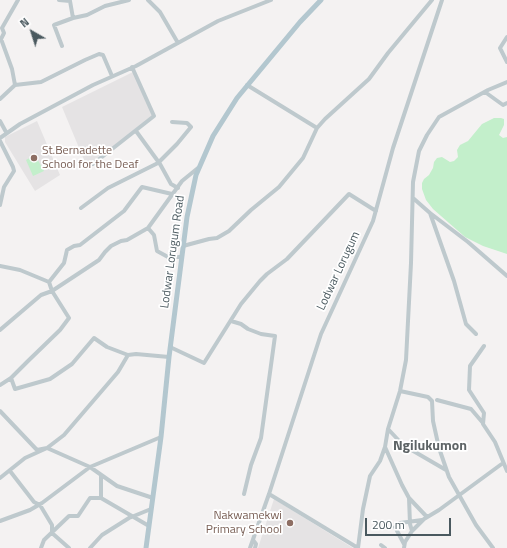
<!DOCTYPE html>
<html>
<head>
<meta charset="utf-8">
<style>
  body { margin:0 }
  #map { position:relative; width:507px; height:548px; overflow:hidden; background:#f4f2f2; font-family:"Titillium Web",sans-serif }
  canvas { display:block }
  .north { position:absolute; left:12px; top:12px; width:40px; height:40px; -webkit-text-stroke:3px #fff; paint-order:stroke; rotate:321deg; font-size:11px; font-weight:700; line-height:16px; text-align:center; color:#4a595f }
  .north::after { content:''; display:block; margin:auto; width:14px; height:18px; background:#4a595f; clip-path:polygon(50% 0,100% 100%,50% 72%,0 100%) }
  .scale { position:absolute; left:365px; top:518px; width:86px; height:18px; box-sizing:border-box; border:2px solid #4a595f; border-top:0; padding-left:5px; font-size:12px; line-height:14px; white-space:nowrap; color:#4a595f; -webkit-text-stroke:3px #fff; paint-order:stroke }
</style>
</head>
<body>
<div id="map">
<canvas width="507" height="548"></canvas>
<div class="north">N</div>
<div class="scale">200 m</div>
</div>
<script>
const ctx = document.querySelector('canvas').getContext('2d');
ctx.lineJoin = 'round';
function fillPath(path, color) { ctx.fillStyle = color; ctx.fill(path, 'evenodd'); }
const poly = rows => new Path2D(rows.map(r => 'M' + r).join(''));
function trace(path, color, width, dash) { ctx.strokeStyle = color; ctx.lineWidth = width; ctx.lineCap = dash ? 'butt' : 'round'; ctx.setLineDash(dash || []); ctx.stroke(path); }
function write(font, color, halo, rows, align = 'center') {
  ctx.font = font + ' "Titillium Web",sans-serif'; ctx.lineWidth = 3.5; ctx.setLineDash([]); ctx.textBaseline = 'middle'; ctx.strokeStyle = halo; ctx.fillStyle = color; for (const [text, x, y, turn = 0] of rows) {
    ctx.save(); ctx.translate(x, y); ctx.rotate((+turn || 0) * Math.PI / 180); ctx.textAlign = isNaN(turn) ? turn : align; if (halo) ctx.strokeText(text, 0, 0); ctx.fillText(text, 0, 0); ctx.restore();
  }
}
fillPath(poly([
  [133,72,153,115,87,167,62,107],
  [37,121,60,175,35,191,5,142,5,137],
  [274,499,353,548,258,548]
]), '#e5e3e4');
fillPath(poly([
  [494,118,501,118,504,119,504,125,499,135,503,138,507,137,507,254,483,246,465,237,433,209,426,200,422,189,422,183,424,179,429,175,433,168,434,162,437,158,442,157,450,162,454,161,458,157,457,150,460,145,468,141,482,124],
  [35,155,44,171,33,176,26,160]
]), '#c3efcb');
trace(poly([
  [59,0,70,1,73,18],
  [148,0,160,12,178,43],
  [507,37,500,48,507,62],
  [62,46,54,25,73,18,87,15,105,6,129,0],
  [15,85,12,69,1,39,4,33,2,28,18,0],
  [247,85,317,128],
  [485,92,503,105,507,103],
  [0,99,15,85,41,82,85,60,99,54,103,55,112,76],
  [0,121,6,132],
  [136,131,160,164,171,184,178,188],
  [0,138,20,124,93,85,136,66,218,21,271,0],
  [0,141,13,167,14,171,4,187,0,205],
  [93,164,154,116,132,67],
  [413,198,430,213,454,281,466,324,476,334],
  [81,208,108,188,158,163,177,144,191,127,187,123,172,122],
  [430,213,468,242,507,276],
  [148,228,154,235,157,251,168,257,182,257],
  [183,246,209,239,217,238,229,231,251,210,279,187,303,158,317,128,325,119,369,79,388,53,432,0],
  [0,266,20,270,49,282,52,291,69,318,60,330,28,361,11,378,0,385],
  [49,282,64,263,67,250,74,246,80,245,124,211,142,187,172,194],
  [231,321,241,324,248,329,261,334,275,336,261,438,251,465,244,494],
  [0,330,41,295,52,291,99,260,105,252,111,246,121,241,127,240,148,228,182,181,198,168],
  [484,346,470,366,469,390,484,413,483,424,495,442,507,471],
  [170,347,204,363,241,304,260,281,267,274,287,259,349,194,376,211],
  [11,378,15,389,50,379,72,364,94,338,107,347,128,355,136,354,169,357],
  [400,391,428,397,432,401,433,421,439,448,449,477,476,525,493,548],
  [437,400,471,409,483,423],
  [0,411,37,450,47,448,90,467,117,486,153,498],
  [388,429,403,445,446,470],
  [385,447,402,485,409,498,427,517],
  [10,471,34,502,40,505,52,525,52,533,69,548],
  [0,478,25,458,47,448,64,435,118,372,128,355],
  [269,494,358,548],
  [101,498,101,475],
  [409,498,410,524,412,531],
  [0,521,30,510,42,503,90,467,161,437],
  [253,540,256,544,255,548],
  [404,544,395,527,400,523,422,520],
  [381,545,385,548],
  [41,548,44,540,69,516,78,516,90,498,101,498,149,526],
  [90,548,102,535,129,518,151,509],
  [250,548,269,494,321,334,373,221,393,148,442,0],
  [358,548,363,509,370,476,380,461,385,447,388,429,400,391,406,360,411,263,413,182,419,151,427,135,439,117,488,90,507,82],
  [404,548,405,542,412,531,424,519,439,510,503,463]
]), '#bec9cd', 4);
trace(poly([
  [146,548,161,437,169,357,187,217,196,175,213,136,237,98,300,22,321,0]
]), '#b3c7cf', 5);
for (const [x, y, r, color] of [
  [34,158,4,"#8d6e63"],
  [290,523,4,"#8d6e63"]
]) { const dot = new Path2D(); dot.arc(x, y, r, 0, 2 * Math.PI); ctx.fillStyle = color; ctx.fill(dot); trace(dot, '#fff', 1.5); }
write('12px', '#785e54', '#fff', [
  ["St.Bernadette",42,151],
  ["School for the Deaf",42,165],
  ["Nakwamekwi",282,516,"right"],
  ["Primary School",282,530,"right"]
], 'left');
write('12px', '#4a595f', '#fff', [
  ["Lodwar Lorugum Road",173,252,-82],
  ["Lodwar Lorugum",339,271,-65]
]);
write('bold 14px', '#5e6466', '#fff', [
  ["Ngilukumon",430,447]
]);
</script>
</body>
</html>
